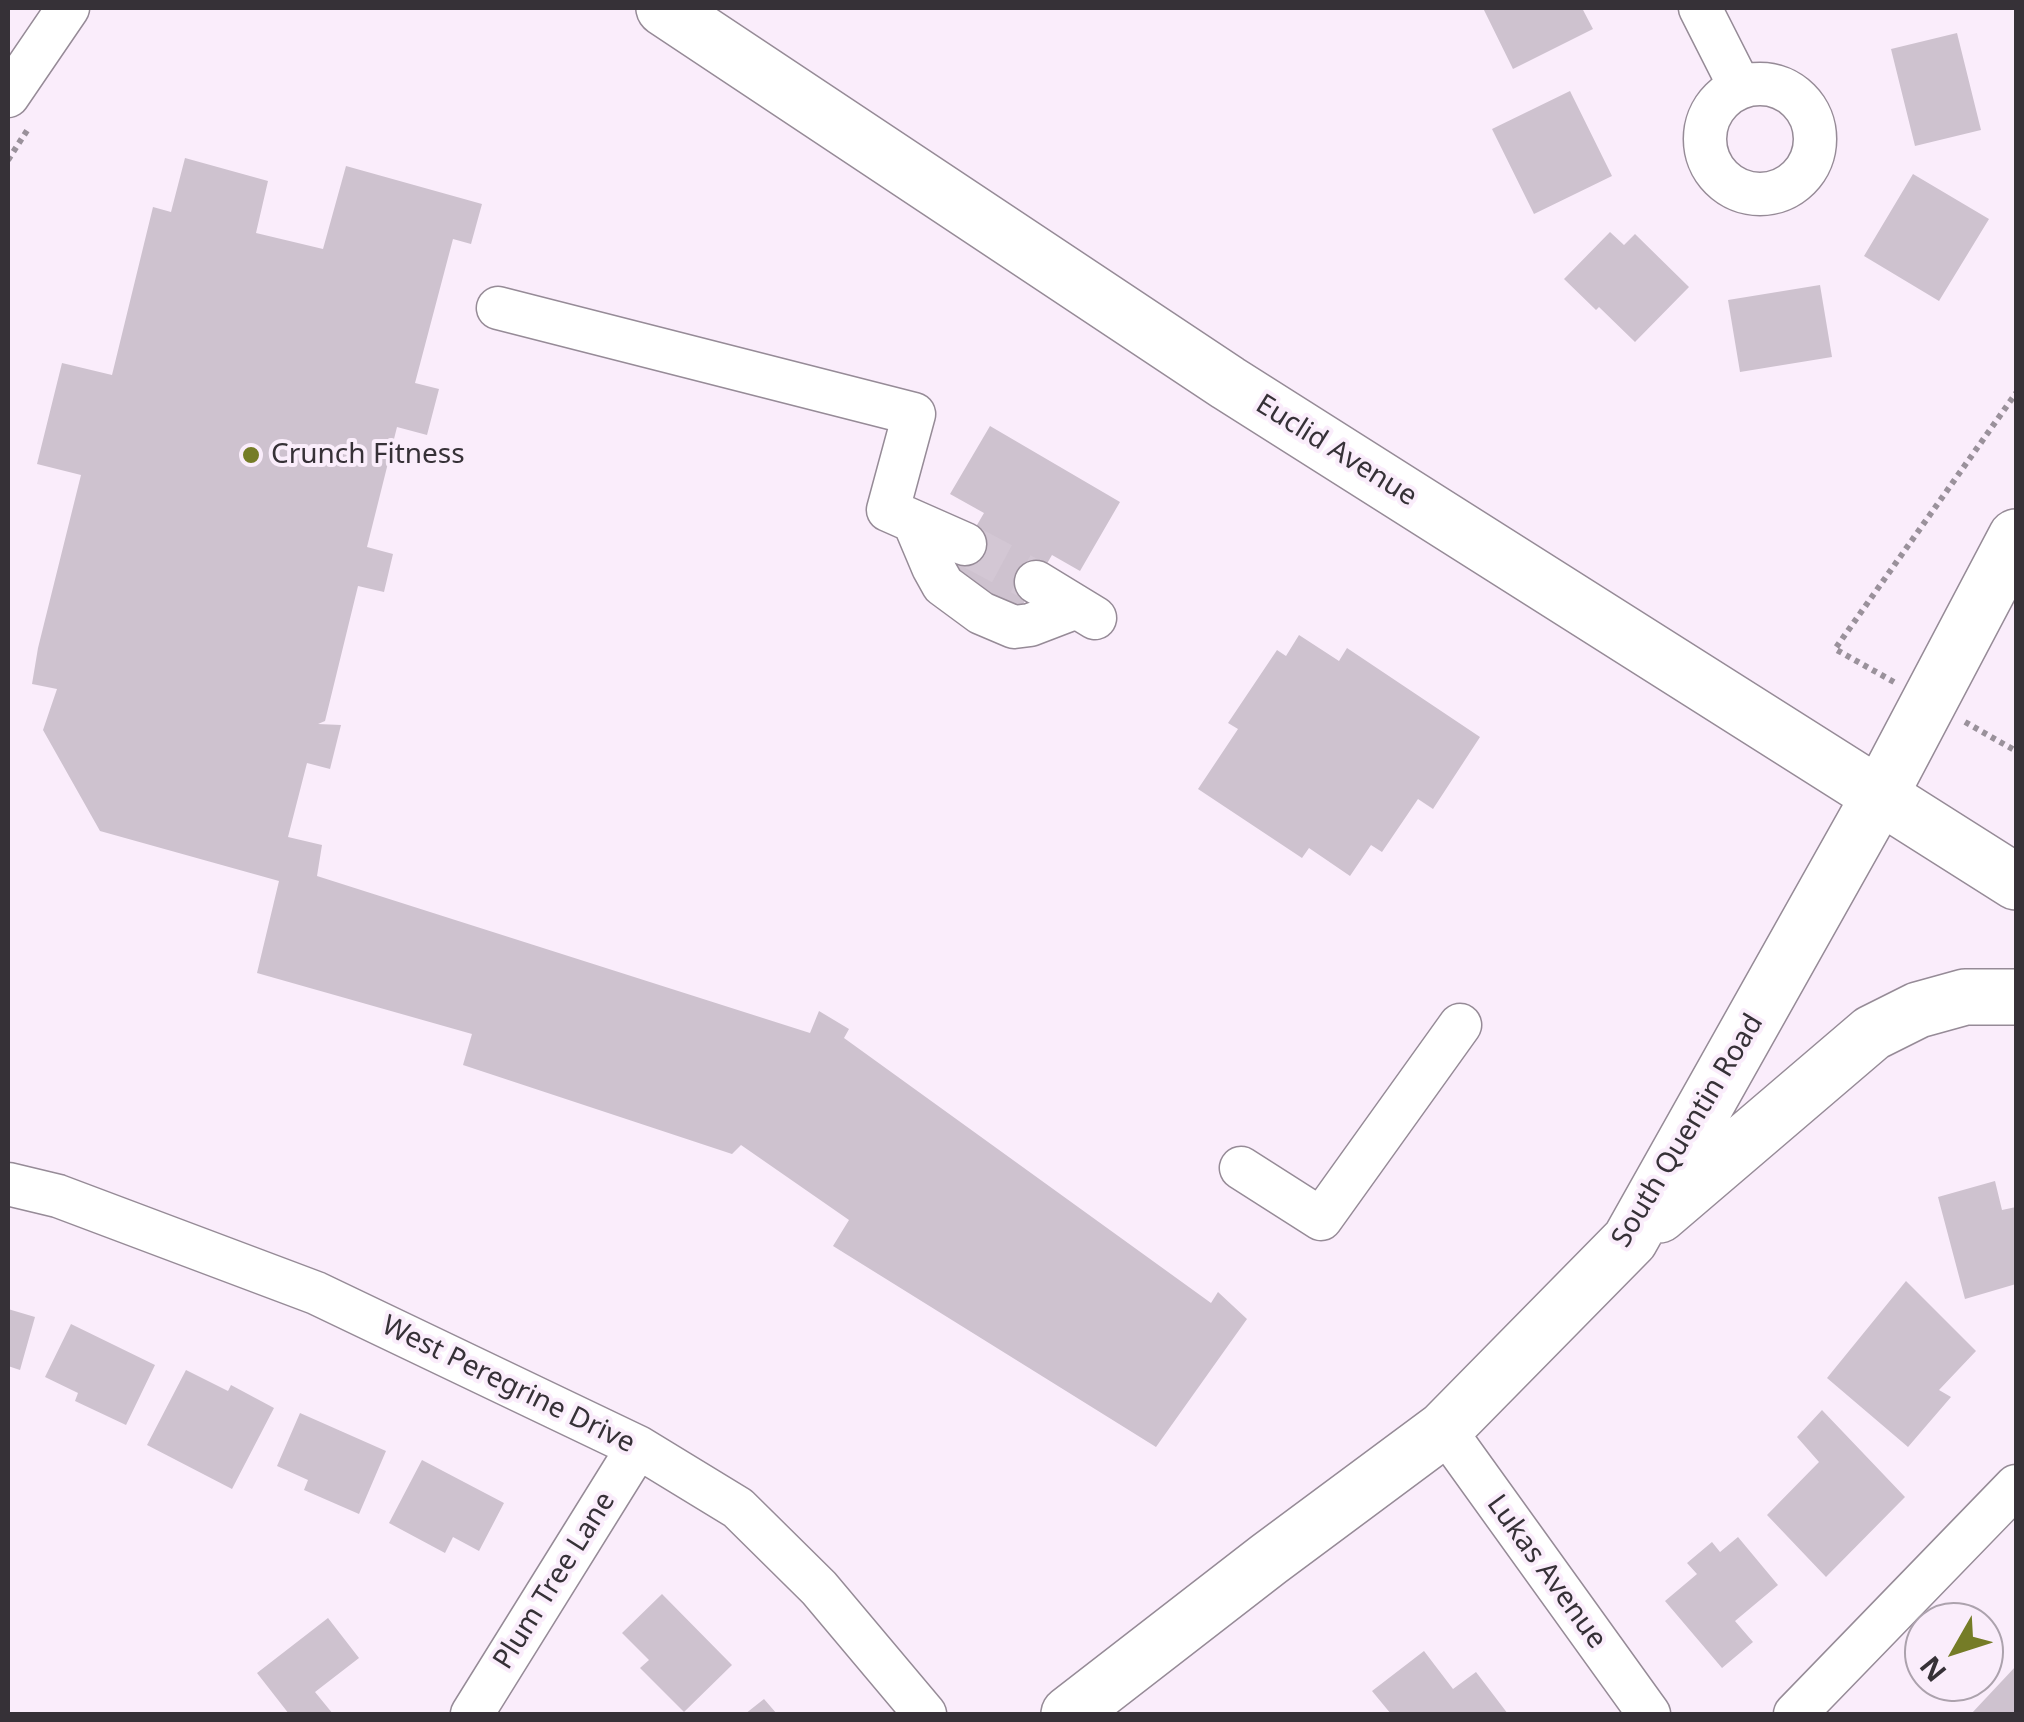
<!DOCTYPE html>
<html>
<head>
<meta charset="utf-8">
<style>
  body { margin:0 }
  #map { position:relative; width:2024px; height:1722px; overflow:hidden; background:#faedfb; font-family:"Noto Sans",sans-serif }
  canvas { display:block }
  .frame { position:absolute; inset:0; border:10px solid #363137; pointer-events:none }
  .north { position:absolute; left:1904px; top:1602px; width:100px; height:100px; box-sizing:border-box; background:#faedfb; border:2px solid #aca2ad; border-radius:50%; rotate:231deg; font-size:28px; font-weight:700; line-height:40px; text-align:center; color:#363137 }
  .north::after { content:''; display:block; margin:auto; width:35px; height:45px; background:#757c27; clip-path:polygon(50% 0,100% 100%,50% 72%,0 100%) }
</style>
</head>
<body>
<div id="map">
<canvas width="2024" height="1722"></canvas>
<div class="frame"></div>
<div class="north">N</div>
</div>
<script>
const ctx = document.querySelector('canvas').getContext('2d');
ctx.lineJoin = 'round';
function fillPath(path, color) { ctx.fillStyle = color; ctx.fill(path, 'evenodd'); }
const poly = rows => new Path2D(rows.map(r => 'M' + r).join(''));
function trace(path, color, width, dash) { ctx.strokeStyle = color; ctx.lineWidth = width; ctx.lineCap = dash ? 'butt' : 'round'; ctx.setLineDash(dash || []); ctx.stroke(path); }
function write(font, color, halo, rows, align = 'center') {
  ctx.font = font + ' "Noto Sans",sans-serif'; ctx.lineWidth = 8; ctx.setLineDash([]); ctx.textBaseline = 'middle'; ctx.strokeStyle = halo; ctx.fillStyle = color; for (const [text, x, y, turn = 0] of rows) {
    ctx.save(); ctx.translate(x, y); ctx.rotate((+turn || 0) * Math.PI / 180); ctx.textAlign = isNaN(turn) ? turn : align; if (halo) ctx.strokeText(text, 0, 0); ctx.fillText(text, 0, 0); ctx.restore();
  }
}
fillPath(poly([
  [1483,8,1582,8,1593,29,1513,69],
  [1957,33,1981,130,1915,146,1891,49],
  [1570,91,1612,176,1534,214,1492,129],
  [185,158,268,181,256,233,323,249,346,166,482,204,471,244,453,239,415,383,439,389,427,435,397,427,367,547,393,554,384,592,358,586,325,721,318,724,341,725,330,769,307,763,288,837,322,845,317,876,810,1033,819,1011,849,1029,844,1038,1211,1303,1218,1292,1247,1319,1156,1447,833,1246,849,1220,741,1145,732,1154,463,1065,472,1034,257,973,279,881,100,831,43,730,57,689,32,684,38,648,81,475,37,464,62,363,112,375,153,207,171,212],
  [1913,174,1989,219,1939,301,1864,256],
  [1610,232,1624,245,1635,234,1689,287,1635,342,1599,307,1596,310,1564,279],
  [1820,285,1832,357,1740,372,1728,300],
  [990,426,1120,502,1080,571,1052,555,1015,618,946,578,984,513,950,494],
  [1299,635,1339,661,1347,648,1480,737,1433,809,1418,799,1382,852,1371,845,1350,876,1309,848,1302,858,1198,789,1238,729,1228,723,1277,650,1286,656],
  [1995,1181,2002,1210,2016,1207,2016,1284,1965,1299,1938,1197],
  [1906,1281,1976,1351,1939,1390,1951,1397,1908,1447,1827,1378],
  [8,1309,35,1317,20,1370,8,1366],
  [71,1324,155,1365,126,1425,75,1401,78,1393,45,1377],
  [186,1370,228,1391,231,1385,274,1408,232,1489,147,1445],
  [1822,1410,1905,1497,1826,1577,1767,1515,1819,1462,1797,1437],
  [300,1413,386,1451,359,1514,304,1490,308,1480,277,1466],
  [422,1460,504,1503,479,1551,453,1537,445,1553,389,1523],
  [1738,1537,1778,1585,1735,1621,1753,1642,1722,1668,1665,1601,1697,1574,1687,1563,1712,1542,1720,1552],
  [662,1594,732,1665,684,1712,640,1668,649,1660,622,1633],
  [328,1618,359,1658,315,1692,333,1714,289,1714,257,1673],
  [1424,1651,1453,1689,1476,1672,1508,1714,1391,1714,1372,1691],
  [2016,1666,2016,1714,1971,1714],
  [764,1699,777,1714,745,1714]
]), '#cec2cf');
trace(poly([
  [965,544,1036,582]
]), '#d3c7d4', 42, [42, 21]);
const minor = poly([
  [1700,8,1740,87],
  '1705 139a55 55 0 1 1 110 0a55 55 0 1 1-110 0Z',
  [8,96,68,8],
  [498,308,914,414,888,510,965,544],
  [914,522,933,567,943,585,981,613,1014,627,1030,625,1077,607],
  [1036,582,1095,618],
  [1241,1168,1321,1219,1460,1025],
  [8,1184,58,1196,316,1293,638,1447,738,1508,819,1588,925,1714],
  [1444,1429,1649,1714],
  [472,1714,638,1447],
  [1795,1714,2016,1486]
]);
const major = poly([
  [664,8,1228,383,2016,882],
  [1659,1215,1872,1033,1918,1010,1965,997,2016,997],
  [1069,1714,1269,1559,1444,1429,1630,1240,1880,795,2016,537]
]);
trace(minor, '#968b97', 45);
trace(major, '#968b97', 58);
trace(poly([
  [8,160,28,129],
  [1894,682,1835,649,2016,393],
  [1965,722,2016,751]
]), '#9a919b', 6, [5, 5]);
trace(minor, '#fff', 42);
trace(major, '#fff', 55);
for (const [x, y, r, color] of [
  [251,455,10,"#757c27"]
]) { const dot = new Path2D(); dot.arc(x, y, r, 0, 2 * Math.PI); ctx.fillStyle = color; ctx.fill(dot); trace(dot, '#faedfb', 4); }
write('28px', '#363137', '#faedfb', [
  ["Euclid Avenue",1336,451,32],
  ["South Quentin Road",1688,1131,-59],
  ["West Peregrine Drive",508,1385,26],
  ["Lukas Avenue",1546,1572,54],
  ["Plum Tree Lane",555,1581,-58]
]);
write('28px', '#363137', '#faedfb', [
  ["Crunch Fitness",271,455]
], 'left');
</script>
</body>
</html>
